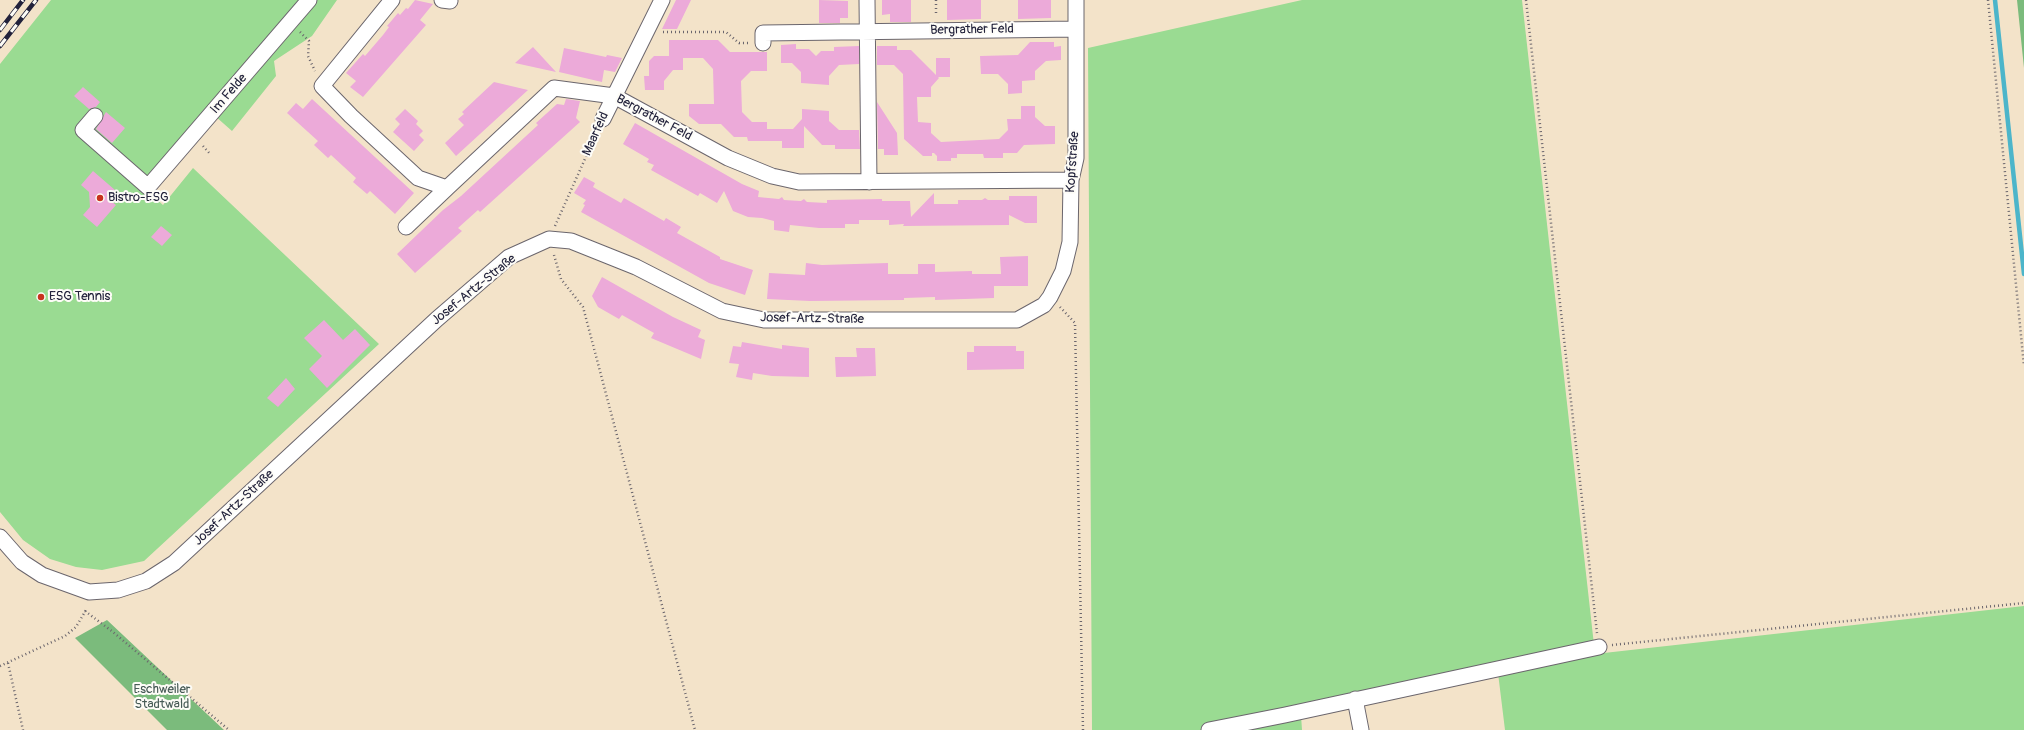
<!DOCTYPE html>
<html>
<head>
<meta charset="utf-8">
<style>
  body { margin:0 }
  canvas { display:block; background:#f3e3c9 }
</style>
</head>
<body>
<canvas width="2024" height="730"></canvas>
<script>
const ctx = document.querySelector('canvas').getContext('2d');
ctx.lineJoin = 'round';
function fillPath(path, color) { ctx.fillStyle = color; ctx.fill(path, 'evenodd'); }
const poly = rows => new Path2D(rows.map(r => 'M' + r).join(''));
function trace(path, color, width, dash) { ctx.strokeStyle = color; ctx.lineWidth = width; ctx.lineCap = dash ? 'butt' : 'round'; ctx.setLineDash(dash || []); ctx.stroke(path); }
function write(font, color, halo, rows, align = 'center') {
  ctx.font = font + ' Pangolin,sans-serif'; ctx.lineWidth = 4; ctx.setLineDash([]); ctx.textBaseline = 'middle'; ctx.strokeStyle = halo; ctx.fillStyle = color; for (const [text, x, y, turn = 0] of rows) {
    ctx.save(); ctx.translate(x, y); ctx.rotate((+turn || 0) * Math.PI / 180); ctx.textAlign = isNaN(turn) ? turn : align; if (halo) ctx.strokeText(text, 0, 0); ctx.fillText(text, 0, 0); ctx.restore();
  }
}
fillPath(poly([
  [51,0,303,0,142,186,163,205,193,168,379,344,144,561,102,570,76,567,50,559,23,540,0,512,0,64],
  [314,0,337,0,312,36,274,61,276,76,232,131,215,116],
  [1302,0,1522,0,1595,654,2024,606,2024,730,1505,730,1498,673,1301,715,1302,730,1092,730,1088,48]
]), '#9adb92');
fillPath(poly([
  [2017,0,2024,0,2024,68],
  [107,620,224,730,167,730,75,638]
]), '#7bbb7c');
trace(poly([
  [1995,0,2024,274]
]), '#4cb5ca', 4.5);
fillPath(poly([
  [415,0,433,4,420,20,426,25,363,97,350,87,356,81,346,73,363,54,365,56,383,35,389,27,387,26,398,13,400,15,406,8,408,9],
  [676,0,691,0,677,29,662,29],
  [819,0,848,1,848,18,840,18,840,23,819,23],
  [882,0,911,0,911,22,890,22,890,14,882,15],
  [947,0,981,0,981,19,947,20],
  [1018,0,1051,0,1051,18,1018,19],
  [669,40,718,40,730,52,767,52,767,71,751,71,741,81,742,112,752,122,767,122,767,129,793,129,802,119,802,109,829,111,829,121,839,130,859,130,860,149,835,149,835,145,822,145,804,126,804,148,782,148,782,141,748,141,747,137,734,137,721,124,699,124,689,116,689,104,714,104,713,69,703,58,683,58,683,70,673,70,664,81,664,90,645,90,644,76,649,76,649,61,654,56,669,56],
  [1030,42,1054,42,1054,47,1061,46,1061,60,1046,61,1035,71,1035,80,1022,81,1022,93,1008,94,1008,84,998,74,981,74,980,56,1018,55],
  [796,44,796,49,809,49,816,56,821,51,834,51,834,47,859,46,859,64,839,65,829,76,829,85,801,83,801,72,792,63,781,63,781,45],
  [877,46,897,46,897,50,911,50,936,75,936,58,950,58,950,77,938,77,939,78,931,87,931,97,917,97,918,122,931,123,931,133,941,142,999,139,1008,130,1007,119,1021,119,1021,106,1035,106,1035,117,1045,126,1055,126,1055,144,1024,145,1017,153,1003,153,1003,158,984,158,983,154,957,154,957,158,951,158,951,161,937,161,937,156,934,153,932,153,932,156,923,156,904,139,903,74,894,65,877,65],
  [533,47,556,72,515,63],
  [564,48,606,57,607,55,622,58,615,72,604,70,602,82,559,72],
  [494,82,528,90,456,156,445,143,464,125,458,119,464,114,462,112],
  [83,87,100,102,96,107,89,109,74,96],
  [312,99,414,193,395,214,370,191,367,194,353,182,356,178,331,155,328,158,314,145,318,141,287,113,296,103,303,109],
  [566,99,580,101,576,118,580,122,480,212,478,210,458,228,462,231,415,273,397,254,443,210,461,196,538,125,536,123,557,104,564,105],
  [877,102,897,133,898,155,884,155,884,149,878,149],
  [405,109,418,121,416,124,423,131,419,135,424,140,414,151,393,132,400,124,395,119],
  [106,112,125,128,112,143,96,129],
  [635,123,742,184,759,191,758,197,779,199,782,197,784,200,801,201,804,199,807,202,827,203,827,200,882,199,882,201,910,201,911,217,934,193,934,204,958,204,958,200,982,200,985,198,988,200,1009,200,1009,196,1037,196,1037,223,1025,223,1009,215,1009,225,903,226,904,224,889,225,889,220,859,220,859,224,845,224,845,228,819,228,790,225,789,232,774,230,774,221,762,218,748,217,733,211,724,191,717,203,700,193,698,196,651,170,654,165,647,162,649,159,623,144],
  [93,171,115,190,107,198,116,205,97,227,83,215,90,207,89,192,81,185],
  [584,177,595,183,593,187,621,203,624,198,664,221,666,218,681,227,677,233,720,257,720,259,753,270,745,295,709,283,581,212,585,205,583,204,586,200,574,193],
  [161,226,172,235,162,246,151,237],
  [1028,256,1028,286,994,286,994,298,935,300,935,297,904,298,904,300,810,301,767,299,769,273,805,275,806,263,822,265,888,263,888,274,918,274,918,264,935,264,935,272,972,271,972,274,1001,274,1000,257],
  [602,277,673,317,701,330,698,337,705,340,701,359,651,338,654,333,622,315,619,319,598,307,592,296],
  [324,320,343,340,355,329,370,345,327,388,309,369,322,356,304,338],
  [742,342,782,349,782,345,809,348,809,377,772,376,753,373,752,380,736,377,739,364,729,363,733,346,741,347],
  [974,346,1016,346,1016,351,1024,351,1024,369,967,370,967,352,974,352],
  [856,348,875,348,876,376,836,377,835,357,857,357],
  [286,378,295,389,278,407,267,398]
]), '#ecaad9');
const minor = poly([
  [392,0,322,86,351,116,418,178,447,188,406,227],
  [442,0,450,1],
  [867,0,869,182],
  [763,43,763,33,1076,29],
  [95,116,83,130,148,187,309,0],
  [603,119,662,0],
  [447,188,554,88,614,96,728,158,772,176,799,182,1071,180],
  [0,537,22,562,42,575,89,592,118,590,146,581,174,563,437,319,509,257,549,239,571,241,636,267,722,311,764,320,1017,320,1044,305,1050,297,1063,271,1070,242,1071,180,1076,158,1076,0],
  [1355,699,1361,730],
  [1209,730,1285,715,1599,647]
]);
trace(minor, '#6b666d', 17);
trace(poly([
  [936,0,936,16],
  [1526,0,1597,633],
  [1988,0,2024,366],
  [300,32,309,41,308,56,315,71],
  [663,32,726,32,739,43,748,43],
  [203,146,211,155],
  [555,226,597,132],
  [554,255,561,279,583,307,695,730],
  [1060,307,1075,323,1083,730],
  [85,611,113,632,229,730],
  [1612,645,2024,603],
  [8,663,23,730],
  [0,666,65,636,76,627,86,610]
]), '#6b666d', 2.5, [1, 3]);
trace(minor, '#fff', 15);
const rail = poly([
  [0,30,23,0],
  [0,46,36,0]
]);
trace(rail, '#22223b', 4.5);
trace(rail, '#fdfcf7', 3, [9]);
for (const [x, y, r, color] of [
  [100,198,4,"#c8321e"],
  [41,297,4,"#c8321e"]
]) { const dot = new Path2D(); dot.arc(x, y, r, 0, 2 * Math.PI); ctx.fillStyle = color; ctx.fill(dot); trace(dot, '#fdfcf7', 1.5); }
write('13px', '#22223b', '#fdfcf7', [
  ["Bergrather Feld",972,30,-1],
  ["Im Felde",229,94,-49],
  ["Bergrather Feld",654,118,28],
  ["Maarfeld",596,134,-66],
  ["Kopfstraße",1073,162,-86],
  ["Josef-Artz-Straße",474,290,-39],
  ["Josef-Artz-Straße",812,319,1],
  ["Josef-Artz-Straße",234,508,-43]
]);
write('13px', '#22223b', '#fdfcf7', [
  ["Bistro-ESG",108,198],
  ["ESG Tennis",49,297]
], 'left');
write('13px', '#465a55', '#fdfcf7', [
  ["Eschweiler",162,690],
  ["Stadtwald",162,705]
]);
</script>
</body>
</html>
